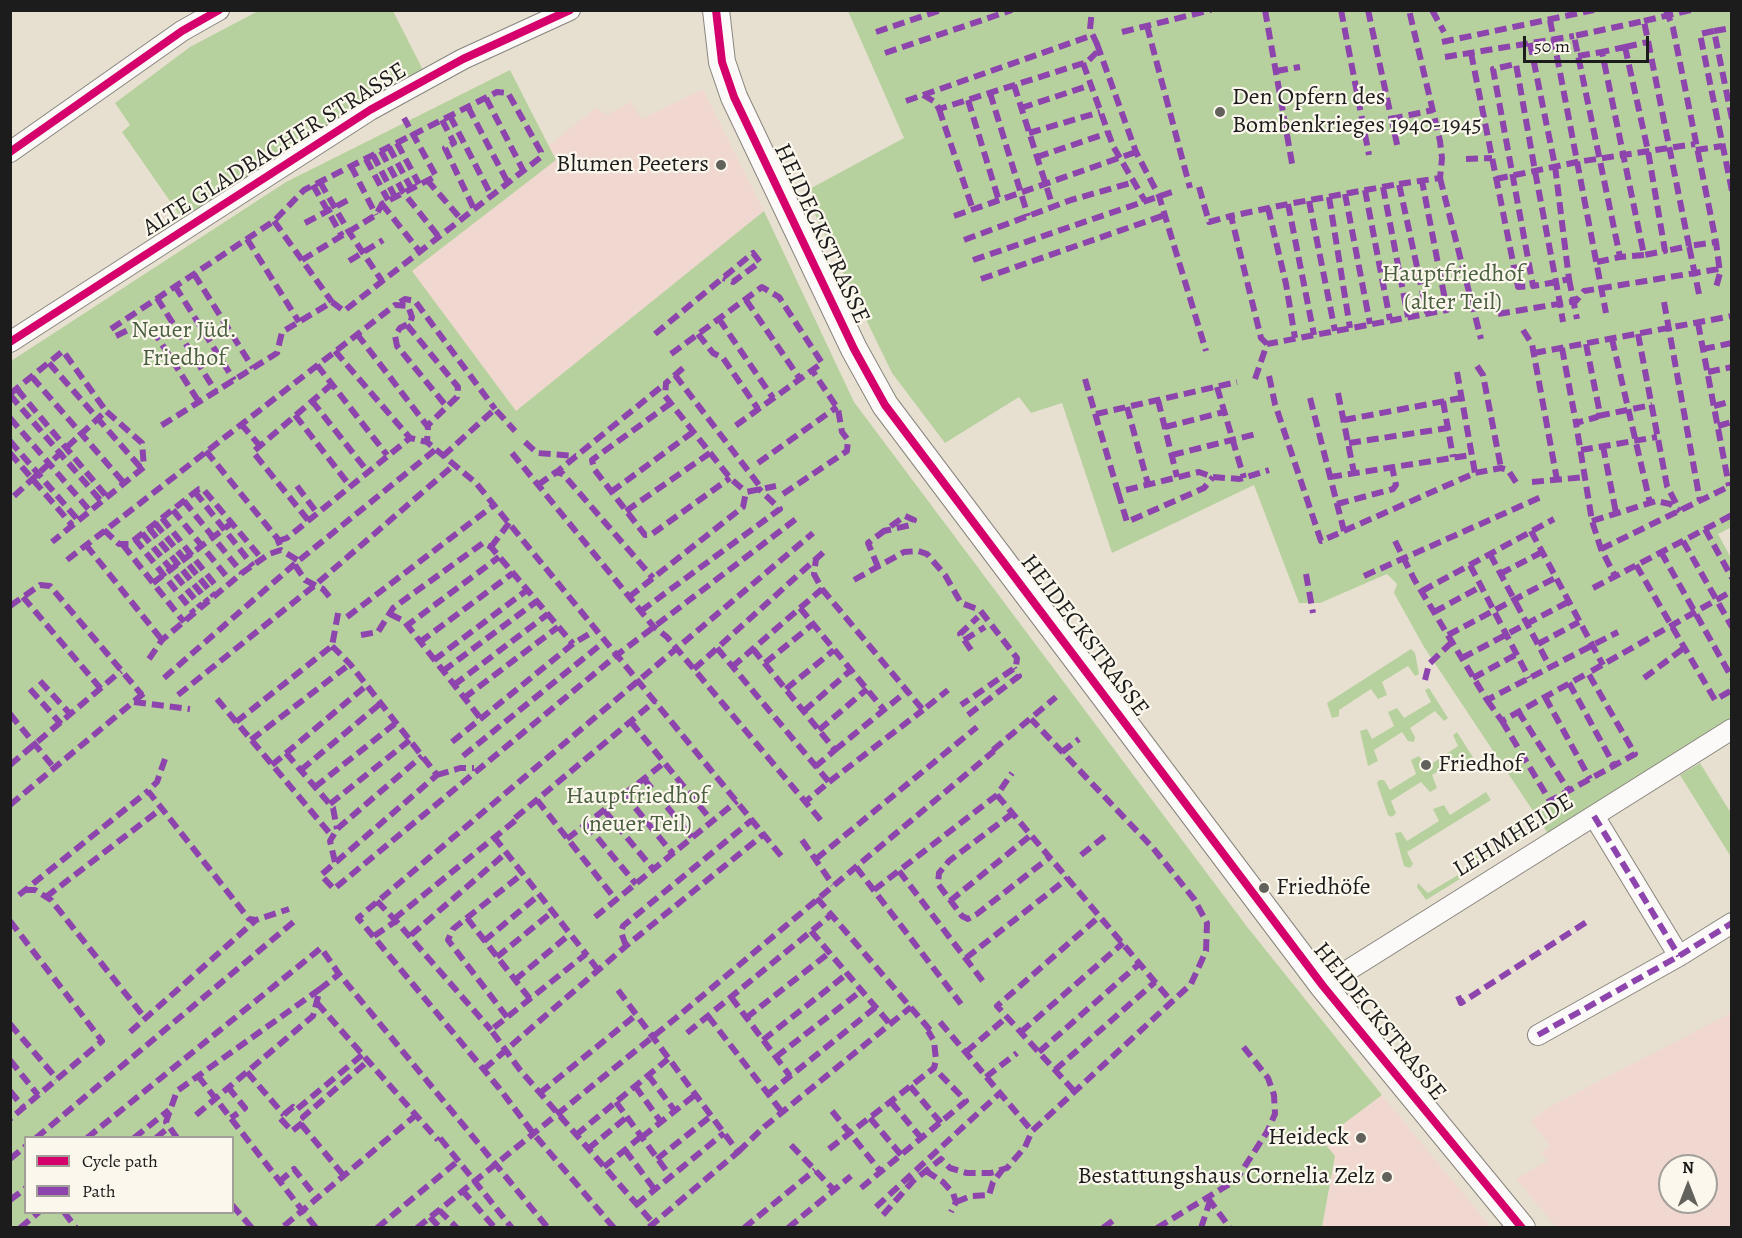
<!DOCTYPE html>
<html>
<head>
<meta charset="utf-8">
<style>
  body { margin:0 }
  #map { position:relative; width:1742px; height:1238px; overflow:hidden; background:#e7e0d1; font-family:Alegreya,serif }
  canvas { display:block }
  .frame { position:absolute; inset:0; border:12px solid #1c1c1c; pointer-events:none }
  .legend { position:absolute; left:24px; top:1136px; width:210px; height:78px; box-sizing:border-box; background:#fbf7ec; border:2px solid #a29f99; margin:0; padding:8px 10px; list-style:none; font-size:18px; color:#1c1c1c }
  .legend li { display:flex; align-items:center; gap:12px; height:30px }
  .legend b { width:30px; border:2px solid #a29f99 }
  .north { position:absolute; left:1658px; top:1154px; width:60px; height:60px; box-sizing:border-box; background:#fbf7ec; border:2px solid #a29f99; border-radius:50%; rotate:0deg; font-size:16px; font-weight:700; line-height:24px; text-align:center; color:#1c1c1c }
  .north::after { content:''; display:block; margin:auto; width:21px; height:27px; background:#63615b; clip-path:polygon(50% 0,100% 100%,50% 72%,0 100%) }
  .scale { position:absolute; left:1523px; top:36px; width:126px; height:27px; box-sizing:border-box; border:3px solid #1c1c1c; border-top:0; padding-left:8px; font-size:18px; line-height:21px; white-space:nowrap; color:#1c1c1c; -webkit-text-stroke:4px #fbf7ec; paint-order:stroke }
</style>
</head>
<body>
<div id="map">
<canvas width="1742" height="1238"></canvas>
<div class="frame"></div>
<ul class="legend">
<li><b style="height:8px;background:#d6006c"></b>Cycle path</li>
<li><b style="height:8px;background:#8e44ad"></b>Path</li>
</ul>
<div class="north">N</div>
<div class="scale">50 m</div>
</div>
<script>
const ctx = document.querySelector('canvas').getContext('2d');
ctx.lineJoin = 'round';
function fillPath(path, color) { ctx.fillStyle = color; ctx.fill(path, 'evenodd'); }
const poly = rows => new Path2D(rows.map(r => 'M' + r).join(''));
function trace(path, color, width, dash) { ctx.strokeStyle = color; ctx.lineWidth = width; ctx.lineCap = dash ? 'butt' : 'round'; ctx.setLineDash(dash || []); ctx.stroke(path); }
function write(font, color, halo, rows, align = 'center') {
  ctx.font = font + ' Alegreya,serif'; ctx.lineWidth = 4.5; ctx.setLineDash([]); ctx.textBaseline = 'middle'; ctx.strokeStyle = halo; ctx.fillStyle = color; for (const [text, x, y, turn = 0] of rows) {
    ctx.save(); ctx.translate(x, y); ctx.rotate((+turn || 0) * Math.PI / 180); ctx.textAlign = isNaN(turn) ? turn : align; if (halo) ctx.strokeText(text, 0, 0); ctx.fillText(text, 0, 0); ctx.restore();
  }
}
fillPath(poly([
  [703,89,764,211,516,411,411,271,555,160,548,146,596,108,607,115,631,102,642,119],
  [1731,1013,1731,1227,1556,1227,1516,1179,1547,1161,1541,1152,1550,1146,1531,1121,1549,1107],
  [1670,1166,1706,1166,1706,1202,1670,1202],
  [1382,1095,1491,1227,1322,1227,1335,1156,1322,1140]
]), '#f0d7d0');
fillPath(poly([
  [258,11,393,11,424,72,185,223,122,132,130,125,115,103,190,47],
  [848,11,1731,11,1732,527,1718,534,1731,558,1731,729,1553,841,1424,647,1394,593,1397,584,1387,574,1320,603,1299,603,1254,485,1112,553,1062,403,1031,413,1019,397,945,443,892,373,804,192,904,138],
  [510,70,556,160,412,271,516,411,764,211,854,402,1248,928,1382,1095,1322,1140,1335,1156,1322,1227,11,1227,11,361,286,182],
  [26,1138,232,1138,232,1212,26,1212],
  [1411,649,1415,653,1419,674,1415,676,1408,666,1382,682,1387,695,1378,699,1371,689,1339,710,1339,716,1332,718,1327,703],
  [1429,688,1448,718,1444,721,1435,711,1410,728,1415,737,1414,742,1408,741,1402,732,1374,750,1378,761,1368,766,1360,731,1367,729,1372,739,1394,726,1388,712,1397,708,1404,718,1431,702,1425,690],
  [1457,732,1476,762,1470,765,1464,756,1432,775,1437,788,1430,792,1421,782,1391,801,1396,813,1392,817,1388,815,1377,783,1379,780,1384,780,1390,790,1416,774,1411,760,1419,756,1427,767,1458,746,1453,735],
  [1700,763,1731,813,1731,857,1680,775],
  [1486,792,1491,800,1407,852,1413,864,1410,868,1404,866,1395,833,1401,832,1407,841,1439,821,1433,809,1444,805,1450,815],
  [1513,823,1523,840,1426,900,1417,887,1418,883,1428,893,1468,869,1463,856,1472,850,1480,860,1516,838,1511,826]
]), '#b7d19e');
const minor = poly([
  [10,152,182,31,219,10],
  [10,342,370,110,463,59,570,10],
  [1594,816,1679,956],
  [1323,986,1732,729],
  [1538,1035,1679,956,1732,923]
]);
const tertiary = poly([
  [716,10,722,62,734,97,854,349,885,405,1323,986,1522,1228]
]);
trace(minor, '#88847d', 22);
trace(tertiary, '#88847d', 28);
trace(minor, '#fbfaf8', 20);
trace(tertiary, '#fbfaf8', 26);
trace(poly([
  [1265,10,1293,169],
  [1341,10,1369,155],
  [1368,10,1398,149],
  [1432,10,1444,32],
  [1666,10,1673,28,1716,242,1720,273,1715,291],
  [1550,20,1606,313],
  [1644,21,1691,10],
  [1147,26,1190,188],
  [1714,31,1732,28],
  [876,32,941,10],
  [1122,32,1211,10],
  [1442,42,1594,10],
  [1530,43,1555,166,1569,279,1556,282,1533,286,1493,69,1516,64,1535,171,1556,282,1560,304,1563,322],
  [1097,44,1136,152,1159,196,1206,351],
  [1625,47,1648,151,1665,251,1644,255,1602,52,1625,47],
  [1625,47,1648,42],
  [885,53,1012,10],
  [1471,53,1518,287,1533,286],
  [1578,56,1602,52],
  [1445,57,1574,36],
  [1083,63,1113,146,1145,201],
  [1276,71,1300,67],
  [1014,85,1053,207],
  [990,93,1028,216],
  [923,95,1093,35],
  [486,98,523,170],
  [968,100,999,201],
  [906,101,923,95,935,102,939,109,1087,62,1097,52,1097,44,1090,29,1092,10],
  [468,107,508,183],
  [1021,108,1091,85],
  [939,109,973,210],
  [450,116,491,195],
  [1391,119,1433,110],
  [1732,119,1714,31,1700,34,1732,191],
  [442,120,454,143,445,148,474,209],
  [1029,133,1100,112],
  [397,143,419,184],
  [389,147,411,188],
  [1696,150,1722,146],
  [381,151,403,192,439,237],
  [373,155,395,197],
  [1037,157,1108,133],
  [366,159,388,200],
  [1466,159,1492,158],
  [351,166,376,215],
  [1440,178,1481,339],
  [1496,179,1577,162,1695,144],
  [427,180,461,219],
  [320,182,349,232,382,281],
  [1399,184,1440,178,1442,158,1440,141,1409,10],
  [313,185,342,236],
  [1199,187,1209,222,1231,216],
  [1383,187,1408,317],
  [1365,190,1390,320],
  [1345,194,1370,324],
  [1329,197,1350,328],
  [1309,201,1335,331],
  [382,204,420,252],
  [1288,204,1314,335],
  [1268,208,1286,284,1295,338],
  [954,216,1136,152],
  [274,221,332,302],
  [305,223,348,200],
  [247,239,299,322],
  [964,240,1071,200,1134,182],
  [1644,255,1620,257,1574,36,1644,21,1689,246,1665,251],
  [302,260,376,215,382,204,436,176,404,118],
  [973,260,1172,192],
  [349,261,383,240],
  [1597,262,1620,257],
  [194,274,253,368],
  [981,279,1165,215],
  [1569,279,1577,319],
  [175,286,234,380],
  [1699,294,1689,246,1716,242],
  [157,298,216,392],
  [746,300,800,379],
  [400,302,405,299,415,301,495,409],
  [1664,302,1700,501],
  [1498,314,1576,301,1584,291,1719,269],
  [719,319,773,398],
  [1698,323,1729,486],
  [407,325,458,387,457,397,427,426],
  [111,329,274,221,304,190,497,92,508,93,541,152,541,157,344,311,332,302,282,332,277,353,159,427],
  [1523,330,1532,344,1557,480],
  [357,334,428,427,427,442],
  [655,334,753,253,760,262,733,282,723,278],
  [698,334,713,353,723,358,758,409],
  [1638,334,1667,486,1680,511],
  [116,336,128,330,142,330,156,335,199,402],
  [1612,339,1650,503],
  [1267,344,1261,338,1231,216,1288,204,1399,184,1427,313],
  [1586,344,1600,414,1597,417,1576,423,1592,521,1601,549,1615,576],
  [1562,348,1576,423],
  [1703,349,1732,343],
  [335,351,410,438,427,442,476,483,782,857],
  [1534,353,1732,316],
  [671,354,762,287,779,297,822,363,731,429],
  [49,363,142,469],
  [317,365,387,455],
  [1477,366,1483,375,1501,468],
  [683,368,666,383,665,396,730,478,746,492],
  [1457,372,1475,473],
  [1708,372,1732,367],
  [675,375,762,489],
  [1269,376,1275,404,1321,541,1475,473,1501,468,1508,470,1519,487],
  [32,377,124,483],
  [1085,379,1118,492,1199,472,1213,477,1240,479,1269,470],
  [1255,379,1267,344,1447,310,1422,181],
  [1217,387,1244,478],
  [17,389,107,497],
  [1338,393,1354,473],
  [10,394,63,351,106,411],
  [10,395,101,501],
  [1310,398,1344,531],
  [1158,400,1177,477],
  [312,401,368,472],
  [1443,401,1453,457],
  [671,403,592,460,594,469,645,535,652,534,730,478],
  [1714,406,1732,401],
  [1127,407,1148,484],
  [1096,414,1237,382],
  [295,415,350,486],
  [1598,416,1652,405],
  [10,418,90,511],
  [1344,420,1461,398],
  [241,424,260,446],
  [1718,426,1732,422],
  [1165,427,1224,412],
  [10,441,78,520],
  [525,442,537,453,576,456],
  [1349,443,1448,428],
  [1603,446,1616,513],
  [1581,450,1657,437],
  [206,451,277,538,281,548],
  [10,453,72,525],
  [512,453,653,626,667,637,823,823],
  [1172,455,1256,434],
  [443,456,495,409,515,431],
  [758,463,837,407],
  [553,475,666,383],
  [1330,477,1471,455],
  [1532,482,1585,477],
  [538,485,556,472,563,474,653,578],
  [297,486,317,513],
  [195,492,253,566],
  [611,492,693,432],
  [1118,492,1127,522,1204,488,1213,477],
  [783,494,847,451,848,440,842,432,838,409,812,370],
  [14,496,106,411,142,443,144,467,52,542],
  [184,501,242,573],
  [1337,504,1393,489,1396,485,1392,467],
  [173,510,231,582],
  [626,511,710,453],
  [162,518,216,586],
  [308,520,253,452,332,384],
  [1592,521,1656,501,1670,504,1680,511],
  [155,523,214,596],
  [149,528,208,602],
  [1705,529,1732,578],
  [104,530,119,544,129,544,199,489,203,489,262,559],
  [1531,531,1603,665],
  [142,533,201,607],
  [135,539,194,613],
  [278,541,287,538,410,438],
  [1395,541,1414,579,1487,700,1618,632],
  [1683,541,1732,627],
  [86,545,162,640],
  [123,545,184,622],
  [491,547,509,523],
  [1601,549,1732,485],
  [1661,552,1732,678],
  [1490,554,1550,667],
  [67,560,395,305,408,306,412,317,410,323,400,328,395,336,397,346,447,407],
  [295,565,305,580,323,589,333,601],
  [1470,565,1529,678],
  [1636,565,1715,700,1732,690],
  [878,567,868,543,884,531,905,516,914,520,911,525,884,531],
  [1306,574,1313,613],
  [1500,574,1542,552],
  [1364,576,1541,497],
  [854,580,904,552,918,551,927,554,945,575,961,603,980,610,1017,658,1016,667,961,705],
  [153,583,233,522],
  [1593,588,1732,515],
  [822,589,923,710,948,690],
  [1422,591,1554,519],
  [23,597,101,689],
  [629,597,743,507,746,492,776,486],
  [10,606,40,585,50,586,142,695],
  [800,608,884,710],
  [641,611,780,509,758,488],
  [1434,612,1482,586],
  [390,614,404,621,481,719],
  [347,617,494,505],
  [405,627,499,557],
  [361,635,378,632,393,608,483,543,491,547,573,644],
  [1448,635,1555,578],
  [964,640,985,627],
  [420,642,513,573],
  [1538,644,1579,622],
  [332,646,350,664,437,775,321,875,334,889,617,655,800,516],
  [717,648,829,782,805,802],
  [753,649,835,750,815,767],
  [971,650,960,634,978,617],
  [1462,658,1568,602],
  [149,659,162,640,242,573,269,554,281,550,299,561],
  [434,660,527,590],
  [765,663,813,624],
  [732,667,822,589,814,574,816,559],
  [694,669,827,549],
  [443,671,537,601],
  [164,678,297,562,435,450],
  [1473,678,1517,654],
  [1644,678,1684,648],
  [1425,680,1429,664,1452,642],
  [40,681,71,715],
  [1569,683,1614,765],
  [454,685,548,614],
  [30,689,61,724],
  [786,689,834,650],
  [178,695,314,586,454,465],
  [1545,697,1590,779],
  [464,698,558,627],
  [217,699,332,836],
  [1487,700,1502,721,1588,673],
  [134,702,190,709],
  [804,711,851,670],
  [1518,711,1569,791],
  [10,714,55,769],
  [968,715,1019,676,1014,668],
  [1502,721,1550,801,1635,754,1588,673,1732,591],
  [236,722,332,646,339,608],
  [631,722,712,821],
  [819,730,867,689],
  [251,740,350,664],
  [452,742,574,643,596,630],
  [835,750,907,691],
  [993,750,1056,697],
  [1062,752,1079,739],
  [286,753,333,808,337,829],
  [463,756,605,641],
  [165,759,157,782,148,791,249,919,256,920,289,909],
  [10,765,121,671],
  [272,765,367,685],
  [301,770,381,703],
  [437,775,460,768,474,768],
  [644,779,692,837],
  [829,782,923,710],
  [315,787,396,723],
  [624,794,673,854],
  [997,795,1172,1002],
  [537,800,616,900],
  [330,804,410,740],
  [10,805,144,693],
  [604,810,653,869],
  [1013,813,949,861,939,873,938,884,962,916,968,919,977,914,1050,857],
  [1594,816,1679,956],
  [515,818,655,701],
  [586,824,636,884],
  [494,837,586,954],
  [567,839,664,763],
  [802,840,833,885],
  [1081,855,1109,833],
  [816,859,977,727],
  [335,862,330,841,337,829,422,756],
  [856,867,961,1004],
  [899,871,985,984],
  [25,890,35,890,51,900,145,1018],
  [874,890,997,795,1012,773],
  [19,895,148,791],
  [46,897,162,808],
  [817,898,930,1030],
  [377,901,396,921],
  [950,901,1031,835],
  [595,917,737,801],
  [467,918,530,999],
  [394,919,516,820],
  [10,921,102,1041,10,1119],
  [811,931,890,1024],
  [411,935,506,853],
  [374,936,396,921,491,1030],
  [484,941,539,895],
  [626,946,621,932,623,926,752,820],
  [497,957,552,912],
  [966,958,1068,878],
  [598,970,586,954,491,1030,520,1070,653,1223],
  [515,980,570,934],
  [618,990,738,1152,648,1228],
  [1458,996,1461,1003,1588,921],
  [731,997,790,1076],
  [317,1003,438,1140],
  [708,1016,782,1112],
  [507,1017,448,940,453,929,522,874],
  [746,1018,829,953],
  [940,1022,1032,1131],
  [10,1024,57,1079],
  [130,1032,256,920],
  [1021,1032,1123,943],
  [687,1033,831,915],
  [1538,1035,1679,956,1732,923],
  [763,1040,847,974],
  [966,1052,1007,1017],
  [1039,1052,1140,963],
  [362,1055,296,1110,293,1107,280,1118,292,1131,306,1120,303,1117,368,1061],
  [776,1057,861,991],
  [10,1060,38,1095],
  [484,1069,626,946,764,834],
  [1055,1070,1155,982],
  [247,1072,284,1115],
  [648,1075,675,1111],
  [198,1076,316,1228],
  [986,1077,1017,1053],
  [635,1086,661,1122],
  [910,1086,941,1123],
  [228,1087,245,1108,231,1118],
  [10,1091,24,1108],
  [1074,1091,997,1006,1100,916],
  [540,1093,636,1015],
  [768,1094,876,1007],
  [616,1102,671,1177],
  [891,1102,922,1139],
  [832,1111,881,1172],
  [196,1115,313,1016,320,989,339,974],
  [870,1118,902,1156],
  [301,1124,344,1176],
  [576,1135,668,1059],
  [642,1137,695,1095],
  [36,1138,297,919],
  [87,1138,321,948,339,974,548,1228],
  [134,1138,169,1110],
  [156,1138,169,1127],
  [177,1138,166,1122,177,1091,320,989],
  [440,1138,512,1228],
  [791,1145,834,1190],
  [588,1149,627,1117],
  [829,1149,934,1068,936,1060,934,1041,928,1031],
  [625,1150,655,1190],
  [738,1152,764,1127,911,1007],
  [10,1159,26,1146],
  [657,1159,711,1116],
  [604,1167,643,1135],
  [926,1171,943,1182,953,1193,956,1202,951,1212],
  [279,1182,294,1169,317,1198],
  [861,1188,966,1101,934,1068],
  [462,1190,495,1228],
  [1208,1198,1230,1228],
  [10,1200,26,1188],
  [956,1202,971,1196,989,1195,993,1182,1003,1169],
  [232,1205,252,1228],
  [636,1205,724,1133],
  [876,1207,1000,1093],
  [439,1210,457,1228],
  [64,1212,76,1228],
  [883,1215,913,1181,941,1159,950,1168,967,1173,991,1173,1007,1168,1025,1147,1032,1131,1191,984,1206,951,1207,923,1194,899,1153,848,1031,719],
  [430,1217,440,1228],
  [284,1226,416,1115],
  [20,1228,39,1212],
  [377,1228,458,1161],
  [417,1228,676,1018,994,751],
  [614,1228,533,1133,499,1088,358,918,813,533],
  [744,1228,815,1170],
  [788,1228,851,1176],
  [1103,1228,1115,1219],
  [1157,1228,1236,1180,1267,1132,1275,1114,1274,1095,1268,1078,1242,1045],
  [1201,1228,1210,1201]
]), '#8e44ad', 6, [12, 6]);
trace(poly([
  [716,10,722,62,734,97,854,349,885,405,1323,986,1522,1228],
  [10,152,182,31,219,10],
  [10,342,370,110,463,59,570,10]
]), '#d6006c', 8);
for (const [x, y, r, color] of [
  [1220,112,6,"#63615b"],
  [721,165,6,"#63615b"],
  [1426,765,6,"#63615b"],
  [1264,888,6,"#63615b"],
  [1361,1138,6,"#63615b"],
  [1387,1177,6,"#63615b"]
]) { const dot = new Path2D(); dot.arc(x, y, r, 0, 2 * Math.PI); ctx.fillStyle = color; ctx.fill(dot); trace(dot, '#fbf7ec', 2); }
write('24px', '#1c1c1c', '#fbf7ec', [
  ["Den Opfern des",1232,98],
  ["Bombenkrieges 1940-1945",1232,126],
  ["Blumen Peeters",709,165,"right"],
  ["Friedhof",1438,765],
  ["Friedhöfe",1276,888],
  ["Heideck",1349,1138,"right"],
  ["Bestattungshaus Cornelia Zelz",1375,1177,"right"]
], 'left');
write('24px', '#1c1c1c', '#fbf7ec', [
  ["ALTE GLADBACHER STRASSE",275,150,-32],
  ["HEIDECKSTRASSE",821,234,65],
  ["HEIDECKSTRASSE",1084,636,53],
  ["LEHMHEIDE",1514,836,-32],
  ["HEIDECKSTRASSE",1379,1022,51]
]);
write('24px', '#4a5f40', '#fbf7ec', [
  ["Hauptfriedhof",1453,275],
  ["(alter Teil)",1453,303],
  ["Neuer Jüd.",184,331],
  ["Friedhof",184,359],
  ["Hauptfriedhof",637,797],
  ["(neuer Teil)",637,825]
]);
</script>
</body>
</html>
